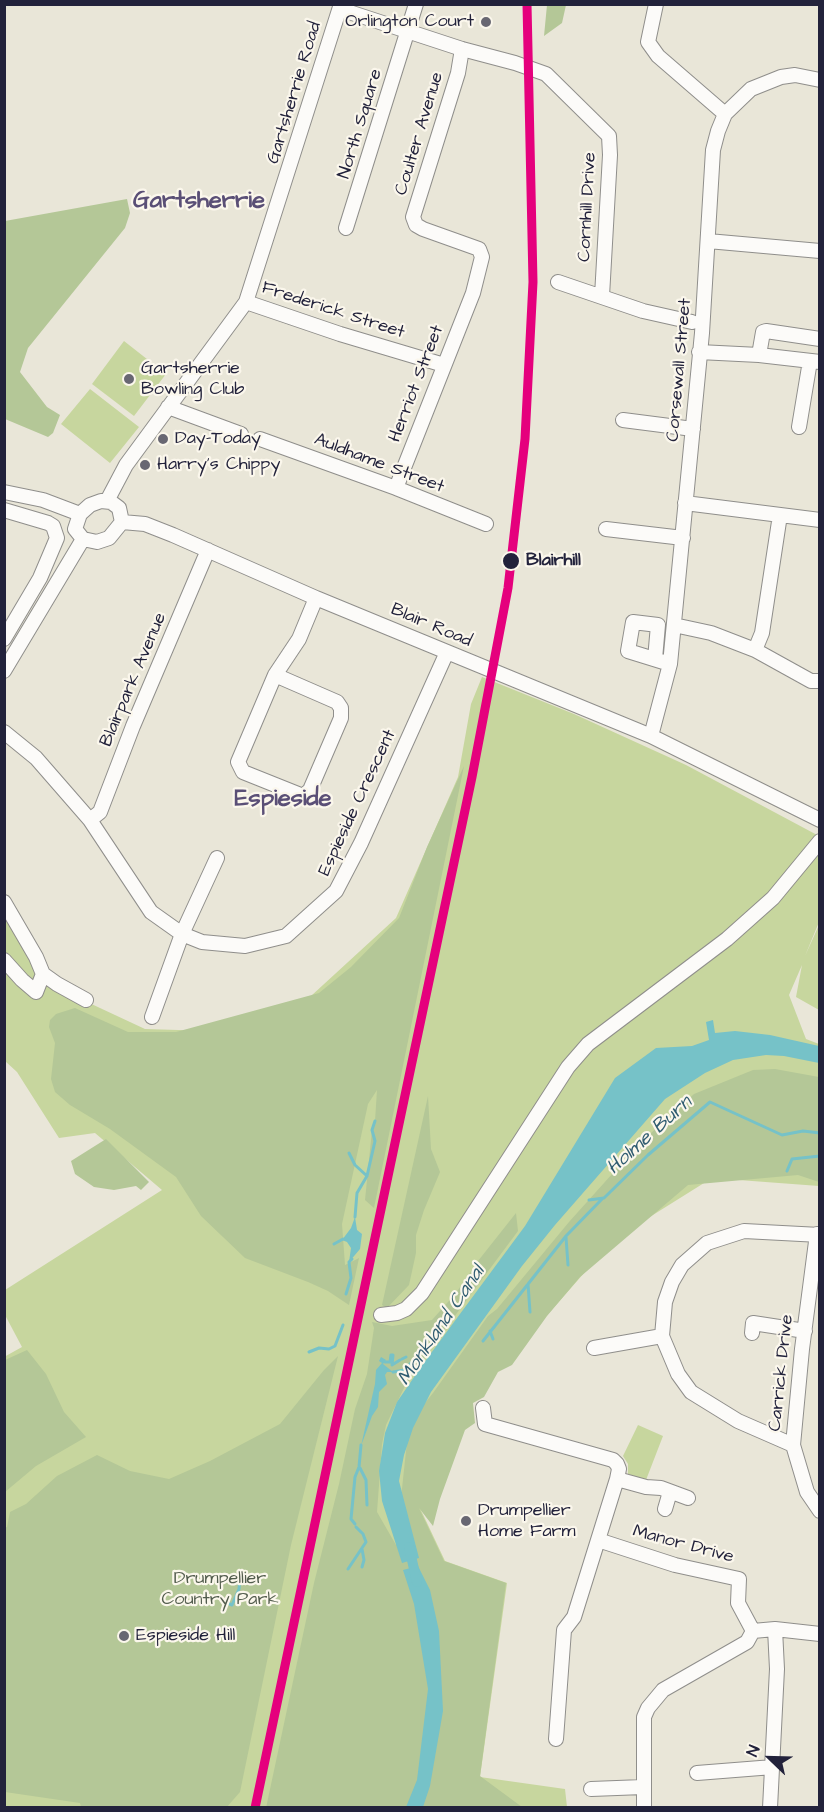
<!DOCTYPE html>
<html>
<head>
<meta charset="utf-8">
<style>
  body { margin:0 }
  #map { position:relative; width:824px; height:1812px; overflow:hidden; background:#e9e6d8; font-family:"Architects Daughter",sans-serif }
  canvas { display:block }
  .frame { position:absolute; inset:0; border:6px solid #22223b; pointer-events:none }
  .north { position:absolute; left:740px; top:1728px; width:60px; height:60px; -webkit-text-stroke:4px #fbf7ec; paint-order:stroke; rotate:293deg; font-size:16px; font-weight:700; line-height:24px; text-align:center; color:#22223b }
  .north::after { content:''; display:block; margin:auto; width:21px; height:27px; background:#22223b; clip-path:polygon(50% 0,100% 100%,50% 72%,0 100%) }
</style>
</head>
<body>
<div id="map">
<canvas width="824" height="1812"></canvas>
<div class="frame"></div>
<div class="north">N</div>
</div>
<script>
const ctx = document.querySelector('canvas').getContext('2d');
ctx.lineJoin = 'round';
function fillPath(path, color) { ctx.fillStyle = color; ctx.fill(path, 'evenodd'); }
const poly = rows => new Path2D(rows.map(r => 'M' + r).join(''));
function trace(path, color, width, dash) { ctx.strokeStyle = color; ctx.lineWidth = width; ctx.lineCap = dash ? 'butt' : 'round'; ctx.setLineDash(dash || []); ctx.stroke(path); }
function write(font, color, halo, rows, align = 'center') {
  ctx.font = font + ' "Architects Daughter",sans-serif'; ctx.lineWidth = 4.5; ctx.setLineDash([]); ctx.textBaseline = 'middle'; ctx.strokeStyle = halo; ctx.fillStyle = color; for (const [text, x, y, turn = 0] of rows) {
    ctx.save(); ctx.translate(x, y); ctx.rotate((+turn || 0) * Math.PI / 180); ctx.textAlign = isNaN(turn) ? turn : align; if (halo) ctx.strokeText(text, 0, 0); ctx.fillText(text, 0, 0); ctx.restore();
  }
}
fillPath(poly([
  [124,341,166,374,134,416,92,384],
  [90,389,139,427,110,463,61,424],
  [482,677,574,714,686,765,819,836,819,922,805,956,819,925,819,1010,796,997,802,965,789,995,806,1039,819,1044,819,1186,712,1178,613,1240,507,1361,474,1351,419,1506,445,1561,507,1583,480,1777,565,1789,567,1807,5,1807,4,1357,22,1347,5,1315,5,1290,162,1190,95,1133,59,1138,17,1072,5,1061,4,907,55,987,145,1029,212,1031,311,996,396,918,458,777,471,704],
  [638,1425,663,1436,646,1480,628,1474,628,1464,623,1456]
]), '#c7d69e');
fillPath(poly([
  [547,5,566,5,562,23,544,36],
  [127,199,130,213,125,228,28,348,20,372,47,407,60,415,53,433,48,437,5,419,5,221],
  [464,766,374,1208,365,1200,372,1130,375,1121,377,1090,368,1104,342,1224,345,1265,359,1258,349,1305,328,1291,308,1282,245,1258,201,1216,176,1177,110,1129,70,1105,55,1092,51,1079,55,1043,49,1027,50,1020,56,1014,75,1008,128,1032,176,1032,319,993,351,967,399,918,427,847],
  [775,1069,819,1077,819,1182,798,1175,688,1185,580,1277,547,1316,512,1365,498,1372,484,1397,473,1403,475,1423,465,1430,440,1499,433,1526,419,1508,444,1561,506,1583,480,1776,522,1807,266,1808,314,1583,339,1484,355,1409,367,1374,374,1328,372,1322,392,1326,432,1320,456,1293,478,1261,516,1213,518,1231,425,1356,405,1386,386,1425,382,1444,377,1512,396,1545,409,1423,433,1393,488,1316,497,1309,569,1222,639,1144,694,1094,753,1070],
  [428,1096,431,1149,440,1172,424,1210,416,1235,416,1253,409,1285,387,1308,382,1305],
  [106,1139,149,1182,141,1190,136,1186,114,1190,94,1187,75,1174,71,1161],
  [27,1350,46,1374,64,1412,86,1437,36,1466,5,1492,5,1360],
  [338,1356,291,1545,240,1792,226,1808,81,1807,80,1803,5,1792,4,1528,7,1527,10,1512,26,1504,57,1476,97,1455,130,1471,169,1479,210,1461,280,1424,324,1370]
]), '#b4c797');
fillPath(poly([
  [713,1020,715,1033,735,1031,770,1035,819,1046,819,1063,784,1056,766,1055,733,1060,705,1073,665,1099,555,1225,522,1266,431,1392,413,1428,404,1455,399,1481,419,1558,402,1563,382,1501,379,1471,385,1433,397,1402,423,1364,525,1226,615,1078,656,1048,692,1046,709,1040,706,1022],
  [355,1217,357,1230,362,1234,360,1249,349,1262,351,1248,347,1242,342,1240,351,1228],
  [381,1357,386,1360,383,1364,393,1372,387,1372,385,1375,387,1384,379,1392,378,1407,372,1416,361,1446,375,1384,376,1370,382,1363,379,1361],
  [418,1566,430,1590,439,1631,443,1711,430,1786,423,1807,406,1807,417,1780,428,1689,414,1604,403,1570]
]), '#76c2c8');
trace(poly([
  [349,1153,355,1165,367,1176],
  [787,1171,792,1159,820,1156],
  [589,1200,604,1198,648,1155,710,1102,782,1135,803,1131,820,1133],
  [355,1217,357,1193,367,1176,375,1141,372,1130,375,1121],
  [566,1237,568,1265],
  [334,1244,343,1239],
  [528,1284,530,1312],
  [346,1294,351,1278,349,1262,352,1259],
  [490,1331,493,1339],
  [483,1341,566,1236,603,1198],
  [309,1352,319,1348,329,1349,335,1346,343,1325],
  [402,1359,406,1357],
  [385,1362,390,1362,391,1355,393,1355,392,1365,400,1360],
  [393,1372,405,1370,411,1363],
  [360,1468,366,1480,367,1505],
  [355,1524,351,1519,355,1477,359,1467,361,1445],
  [362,1549,364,1560,362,1567],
  [348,1569,366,1542,363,1534,356,1527],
  [225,1602,232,1605,239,1589,240,1577]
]), '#76c2c8', 3);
trace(poly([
  [409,1547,417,1582]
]), '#76c2c8', 10);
const minor = poly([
  [656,4,648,42,658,56,725,114],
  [340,9,462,49,515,63,546,74,609,136,610,155,602,296],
  [346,228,416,4],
  [708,241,820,251],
  [558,282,643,311,692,322],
  [246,302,340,334,444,365],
  [699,352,759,355,820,362],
  [759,355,763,332,766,331,820,339],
  [168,407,241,434],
  [623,420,693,429],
  [799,427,810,361],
  [260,439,396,488,486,524],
  [396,488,473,293,482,257,479,249,423,229,416,225,413,217,458,73,462,49],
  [4,492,43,500,80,514],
  [101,501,111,502,119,508,122,522,109,538,97,542,83,539,75,529,80,514,90,505,101,501],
  [107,501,126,465,246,302,341,4],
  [685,503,820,520],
  [4,510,48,523,53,526,57,538,40,578,4,639],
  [122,522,145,524,173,535,316,598,651,736,820,820],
  [606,529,683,538],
  [674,625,711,633,755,650,811,681,820,681],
  [755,650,762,633,780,515],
  [655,659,658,625,633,622,628,651,670,664],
  [4,671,83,539],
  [275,675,337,702,341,708,341,718,310,790,303,796,243,772,238,762,275,675,299,639,316,598],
  [4,732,36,758,90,820,151,912,182,934,202,942,245,946,286,936,336,891,361,843,447,652],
  [651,736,670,664,702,333,713,150,718,131,725,114,751,89,781,77,795,75,820,80],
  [90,820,100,812,133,726,208,550],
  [4,902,36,957,43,974,57,984,86,1000],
  [4,960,22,980,36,992,43,974],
  [152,1017,182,934,217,858],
  [817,1234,802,1349,793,1445,807,1492,820,1511],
  [381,1315,397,1313,406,1309,422,1293,568,1067,588,1044,727,939,773,898,820,841],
  [752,1333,753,1323,805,1331],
  [594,1348,662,1336],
  [483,1408,485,1424,613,1460,617,1464,619,1469,617,1479],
  [793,1445,738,1421,691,1392,678,1374,662,1336,665,1302,672,1282,682,1265,707,1243,744,1231,820,1235],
  [665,1509,670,1492],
  [598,1540,675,1565,739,1579,738,1603,753,1631],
  [556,1739,564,1630,574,1617,617,1479,646,1487,661,1488,688,1498],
  [697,1773,773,1767],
  [591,1789,643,1787],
  [644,1808,644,1717,648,1708,663,1690,747,1642,753,1631,775,1629,820,1634],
  [770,1808,777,1669,775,1629]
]);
trace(minor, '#8f8e8b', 16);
trace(minor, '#fcfbf9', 14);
trace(poly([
  [255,1808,472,777,508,588,525,439,533,282,527,4]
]), '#e5007d', 9);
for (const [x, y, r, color] of [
  [486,22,6,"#686772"],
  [129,379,6,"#686772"],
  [163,439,6,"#686772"],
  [145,465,6,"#686772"],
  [511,561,9,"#22223b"],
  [466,1521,6,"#686772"],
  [124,1636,6,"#686772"]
]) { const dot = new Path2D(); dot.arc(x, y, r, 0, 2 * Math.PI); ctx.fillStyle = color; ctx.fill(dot); trace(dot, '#fbf7ec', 2); }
write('18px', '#22223b', '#fbf7ec', [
  ["Orlington Court",474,22,"right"],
  ["Gartsherrie",141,369],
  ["Bowling Club",141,390],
  ["Day-Today",175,439],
  ["Harry's Chippy",157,465],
  ["Drumpellier",478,1511],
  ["Home Farm",478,1532],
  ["Espieside Hill",136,1636]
], 'left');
write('18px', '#22223b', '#fbf7ec', [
  ["Gartsherrie Road",295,93,-73],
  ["North Square",361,124,-73],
  ["Coulter Avenue",420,134,-73],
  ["Cornhill Drive",588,207,-87],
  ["Frederick Street",333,311,18],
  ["Corsewall Street",680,370,-85],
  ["Herriot Street",417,384,-69],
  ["Auldhame Street",379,464,21],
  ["Blair Road",431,626,23],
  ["Blairpark Avenue",134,680,-67],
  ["Espieside Crescent",358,803,-65],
  ["Carrick Drive",782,1373,-84],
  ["Manor Drive",683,1545,15]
]);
write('bold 18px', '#22223b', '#fbf7ec', [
  ["Blairhill",526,561]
], 'left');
write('18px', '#525c4d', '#fbf7ec', [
  ["Drumpellier",220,1579],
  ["Country Park",220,1600]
]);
write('italic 20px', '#305c71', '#fbf7ec', [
  ["Holme Burn",650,1136,-42],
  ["Monkland Canal",442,1326,-56]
]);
write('bold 24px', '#5a4f76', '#fbf7ec', [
  ["Gartsherrie",199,202],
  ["Espieside",283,800]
]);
</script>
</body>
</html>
